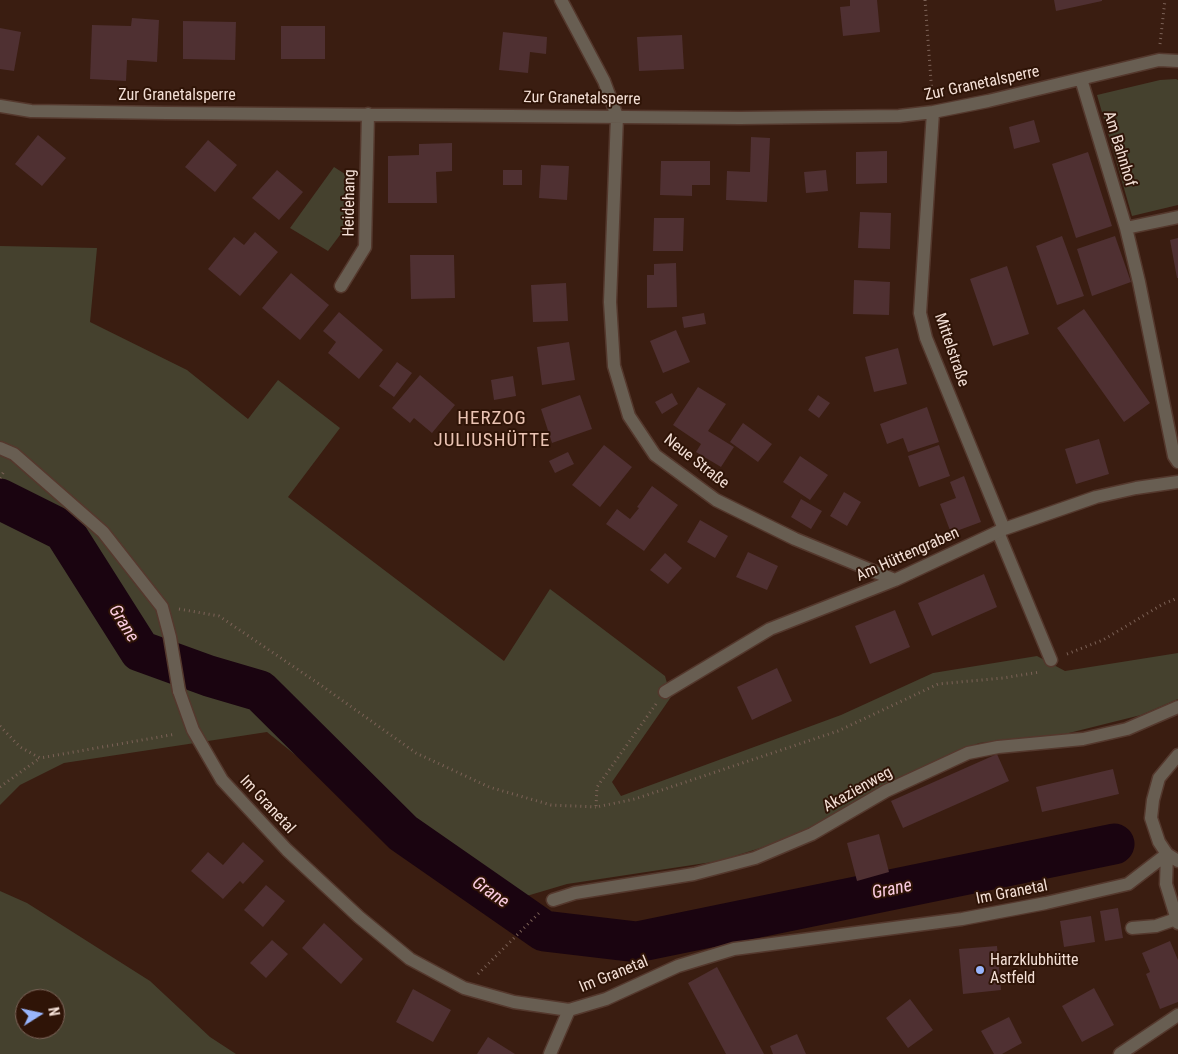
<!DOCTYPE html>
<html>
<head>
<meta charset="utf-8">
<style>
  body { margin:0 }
  #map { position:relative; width:1178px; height:1054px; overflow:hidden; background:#3a1d11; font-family:"Roboto Condensed",sans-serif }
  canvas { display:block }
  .north { position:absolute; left:15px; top:989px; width:50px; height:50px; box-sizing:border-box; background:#2f1407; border:1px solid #7d655a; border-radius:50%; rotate:80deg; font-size:14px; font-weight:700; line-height:20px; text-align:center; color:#f3dfd6 }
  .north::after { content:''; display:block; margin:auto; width:18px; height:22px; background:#98b5fd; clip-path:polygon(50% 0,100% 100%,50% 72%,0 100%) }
</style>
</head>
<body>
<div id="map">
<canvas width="1178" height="1054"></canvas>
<div class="north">N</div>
</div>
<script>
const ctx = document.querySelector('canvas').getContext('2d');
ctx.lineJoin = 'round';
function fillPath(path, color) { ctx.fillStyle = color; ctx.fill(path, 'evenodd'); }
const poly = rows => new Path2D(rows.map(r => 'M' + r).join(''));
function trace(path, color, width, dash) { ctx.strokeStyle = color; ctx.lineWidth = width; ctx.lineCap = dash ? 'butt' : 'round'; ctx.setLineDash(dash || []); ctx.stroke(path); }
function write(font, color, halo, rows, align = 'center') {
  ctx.font = font + ' "Roboto Condensed",sans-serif'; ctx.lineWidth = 4; ctx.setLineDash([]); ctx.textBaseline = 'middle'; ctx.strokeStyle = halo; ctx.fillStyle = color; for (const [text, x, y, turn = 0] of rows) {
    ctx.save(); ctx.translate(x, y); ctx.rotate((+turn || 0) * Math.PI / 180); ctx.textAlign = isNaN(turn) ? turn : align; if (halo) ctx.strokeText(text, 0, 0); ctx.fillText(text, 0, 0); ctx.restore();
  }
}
fillPath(poly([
  [1176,79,1178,80,1178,205,1132,216,1097,95,1160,80],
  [334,167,356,181,355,215,328,251,290,228],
  [0,246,97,248,90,322,187,370,248,419,278,380,340,428,288,497,504,661,550,589,665,676,671,697,612,782,621,796,841,715,933,673,1037,656,1065,671,1178,653,1178,699,1141,715,1053,737,979,743,883,786,792,838,719,861,567,884,493,906,399,839,267,732,64,763,20,785,0,805],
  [0,891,27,903,150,981,210,1037,236,1054,0,1054],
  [25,999,55,999,55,1029,25,1029]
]), '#45412e');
trace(poly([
  [0,499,64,531,140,651,209,676,260,691,403,833,544,931,637,942,1114,844]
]), '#1a0410', 41);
fillPath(poly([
  [850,0,877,0,880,32,843,36,840,7,850,6],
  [1054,0,1102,0,1102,1,1056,11],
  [132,18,159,20,157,62,127,60,126,81,90,79,92,25,131,26],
  [183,21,236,22,235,60,183,59],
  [281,26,325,26,325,59,281,59],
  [0,28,21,32,14,71,0,69],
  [503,32,547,37,546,54,530,52,528,73,499,70],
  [682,35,684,69,639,71,637,37],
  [1034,120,1040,142,1014,149,1009,127],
  [38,135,66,158,42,186,15,164],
  [751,137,770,138,767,202,726,200,727,171,750,172],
  [208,140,237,165,215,192,185,167],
  [452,143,452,171,436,172,437,203,388,203,388,156,419,155,419,144],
  [887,151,887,183,856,184,856,152],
  [1088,152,1112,226,1076,238,1052,164],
  [661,161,710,161,710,185,692,185,692,196,660,195],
  [541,165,569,166,567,200,539,198],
  [277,170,303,192,279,220,252,198],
  [503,170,522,170,522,185,503,185],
  [826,170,828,191,806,193,804,172],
  [860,212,891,213,890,249,858,248],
  [654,218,684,218,683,251,653,251],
  [255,232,278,252,240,296,208,269,234,237,244,245],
  [1062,236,1084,296,1057,305,1036,246],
  [1115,236,1131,282,1092,296,1077,249],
  [1178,238,1178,278,1177,278,1170,240],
  [410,255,454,255,455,298,411,299],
  [676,263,677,307,647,308,647,275,654,275,654,264],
  [1007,266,1029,334,993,346,970,279],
  [291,273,329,305,300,340,262,308],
  [854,280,890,282,889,315,853,314],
  [566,283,568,321,533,322,531,285],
  [1084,309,1150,403,1124,422,1057,328],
  [339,312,383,350,359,379,328,353,336,342,323,331],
  [704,313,706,324,684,328,682,317],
  [676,330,690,362,663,373,650,341],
  [569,342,575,380,542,385,537,347],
  [898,348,907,384,874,392,865,357],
  [397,362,412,373,394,397,379,386],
  [420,375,455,405,432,433,414,418,410,423,392,408],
  [513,376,516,396,494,400,491,380],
  [698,387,726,404,708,431,734,447,721,467,696,452,701,444,673,425],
  [672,393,678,404,662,414,655,402],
  [580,395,592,429,552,443,541,409],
  [818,395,830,403,819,418,808,410],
  [927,407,939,442,908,452,903,438,887,444,880,424],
  [743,423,772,444,758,462,730,442],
  [1099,439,1109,474,1076,484,1065,449],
  [604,445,632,467,600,507,572,485],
  [939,445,950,476,919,487,908,456],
  [568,452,574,464,555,473,549,461],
  [800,456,828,475,810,500,783,482],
  [964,476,981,522,951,533,940,504,956,498,950,482],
  [652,486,678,505,644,551,606,524,617,509,630,519,639,508,637,507],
  [844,492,861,502,847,526,830,516],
  [801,499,822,511,811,529,791,517],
  [700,520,728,536,715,558,687,542],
  [748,552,778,566,767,590,736,577],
  [665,553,682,568,668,584,650,570],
  [984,574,997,607,932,636,918,603],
  [895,610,910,647,870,664,855,626],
  [777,668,792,701,752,720,737,687],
  [997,754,1009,781,903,828,891,801],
  [1113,769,1119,794,1042,812,1036,787],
  [879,834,889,872,857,881,847,843],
  [243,842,264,861,243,884,240,881,223,899,191,871,208,852,223,865],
  [266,885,285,901,263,927,244,910],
  [1118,908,1123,938,1105,941,1100,911],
  [1091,916,1095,942,1064,947,1060,921],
  [324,923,363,959,341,984,302,948],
  [272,940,288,954,266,978,250,963],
  [1170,941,1178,960,1178,1002,1160,1009,1146,974,1150,972,1142,953],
  [997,946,1001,990,963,994,959,949],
  [717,967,764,1054,726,1054,688,983],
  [1094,988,1114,1025,1082,1042,1062,1006],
  [413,989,451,1010,433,1042,396,1022],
  [910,999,933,1030,908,1048,886,1018],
  [1009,1017,1022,1043,1002,1054,994,1054,981,1031],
  [797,1034,806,1054,773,1054,770,1046],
  [488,1037,515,1054,477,1054]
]), '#4f3032');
const service = poly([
  [0,448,14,454,103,532,162,607,170,637,179,691],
  [998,532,1051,660],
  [553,900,575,893,694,874,755,858,812,834,886,791,968,753,998,747,1083,739,1127,729,1178,707],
  [1132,928,1156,926,1176,919]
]);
const minor = poly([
  [561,0,604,81,617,116,610,302,614,366,629,416,655,455,716,500,795,539,895,580],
  [1081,79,1126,228,1139,282,1174,456,1178,462],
  [0,106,31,111,166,113,740,118,899,116,933,112,988,101,1159,60,1178,61],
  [933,112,920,313,926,338,1004,529],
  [1126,228,1178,217],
  [341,286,365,247,368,114],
  [179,691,193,730,222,780,287,850,359,917,410,959,464,988,514,1002,569,1010,606,999,678,966,734,949,962,919,1046,903,1128,884,1167,854],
  [665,692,770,629,895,580,1004,529,1096,497,1136,488,1178,482],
  [1178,755,1159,778,1153,800,1151,818,1159,842,1167,854,1178,861],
  [1167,854,1166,884,1178,923],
  [550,1054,569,1010],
  [1120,1054,1178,1015]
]);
trace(service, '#54382d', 15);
trace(minor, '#54382d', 15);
trace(poly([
  [925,0,932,94],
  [1160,44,1165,0],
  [0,478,5,470],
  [179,609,219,616,322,686,416,753,489,787,551,805,596,807],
  [1067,654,1103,640,1163,604,1178,598],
  [656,704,597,787,596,807,635,799,838,731,938,684,1003,678,1040,672],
  [0,726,20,747,40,758,176,734],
  [0,787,40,758],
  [478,974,541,911]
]), '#7c6257', 3, [1, 4]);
trace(service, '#685e52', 12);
trace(minor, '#685e52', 12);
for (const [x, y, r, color] of [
  [980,970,5,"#98b5fd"]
]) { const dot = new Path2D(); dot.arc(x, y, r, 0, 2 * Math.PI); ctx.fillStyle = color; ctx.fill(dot); trace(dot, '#2f1407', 2); }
write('16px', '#f3dfd6', '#2f1407', [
  ["Zur Granetalsperre",982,84,-12],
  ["Zur Granetalsperre",177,96],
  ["Zur Granetalsperre",582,99,1],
  ["Am Bahnhof",1119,149,73],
  ["Heidehang",350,203,-89],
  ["Mittelstraße",951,350,71],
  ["Neue Straße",696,462,38],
  ["Am Hüttengraben",908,555,-24],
  ["Akazienweg",858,790,-29],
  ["Im Granetal",267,805,47],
  ["Im Granetal",1012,893,-11],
  ["Im Granetal",614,975,-22]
]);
write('16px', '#f3dfd6', '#2f1407', [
  ["Harzklubhütte",990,961],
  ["Astfeld",990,979]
], 'left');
write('italic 18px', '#fbcce1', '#2f1407', [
  ["Grane",123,624,58],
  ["Grane",892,890,-12],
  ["Grane",490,893,35]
]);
ctx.letterSpacing = '1px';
write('19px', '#eac3b3', '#2f1407', [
  ["HERZOG",492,419],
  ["JULIUSHÜTTE",492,441]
]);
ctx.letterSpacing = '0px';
</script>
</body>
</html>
